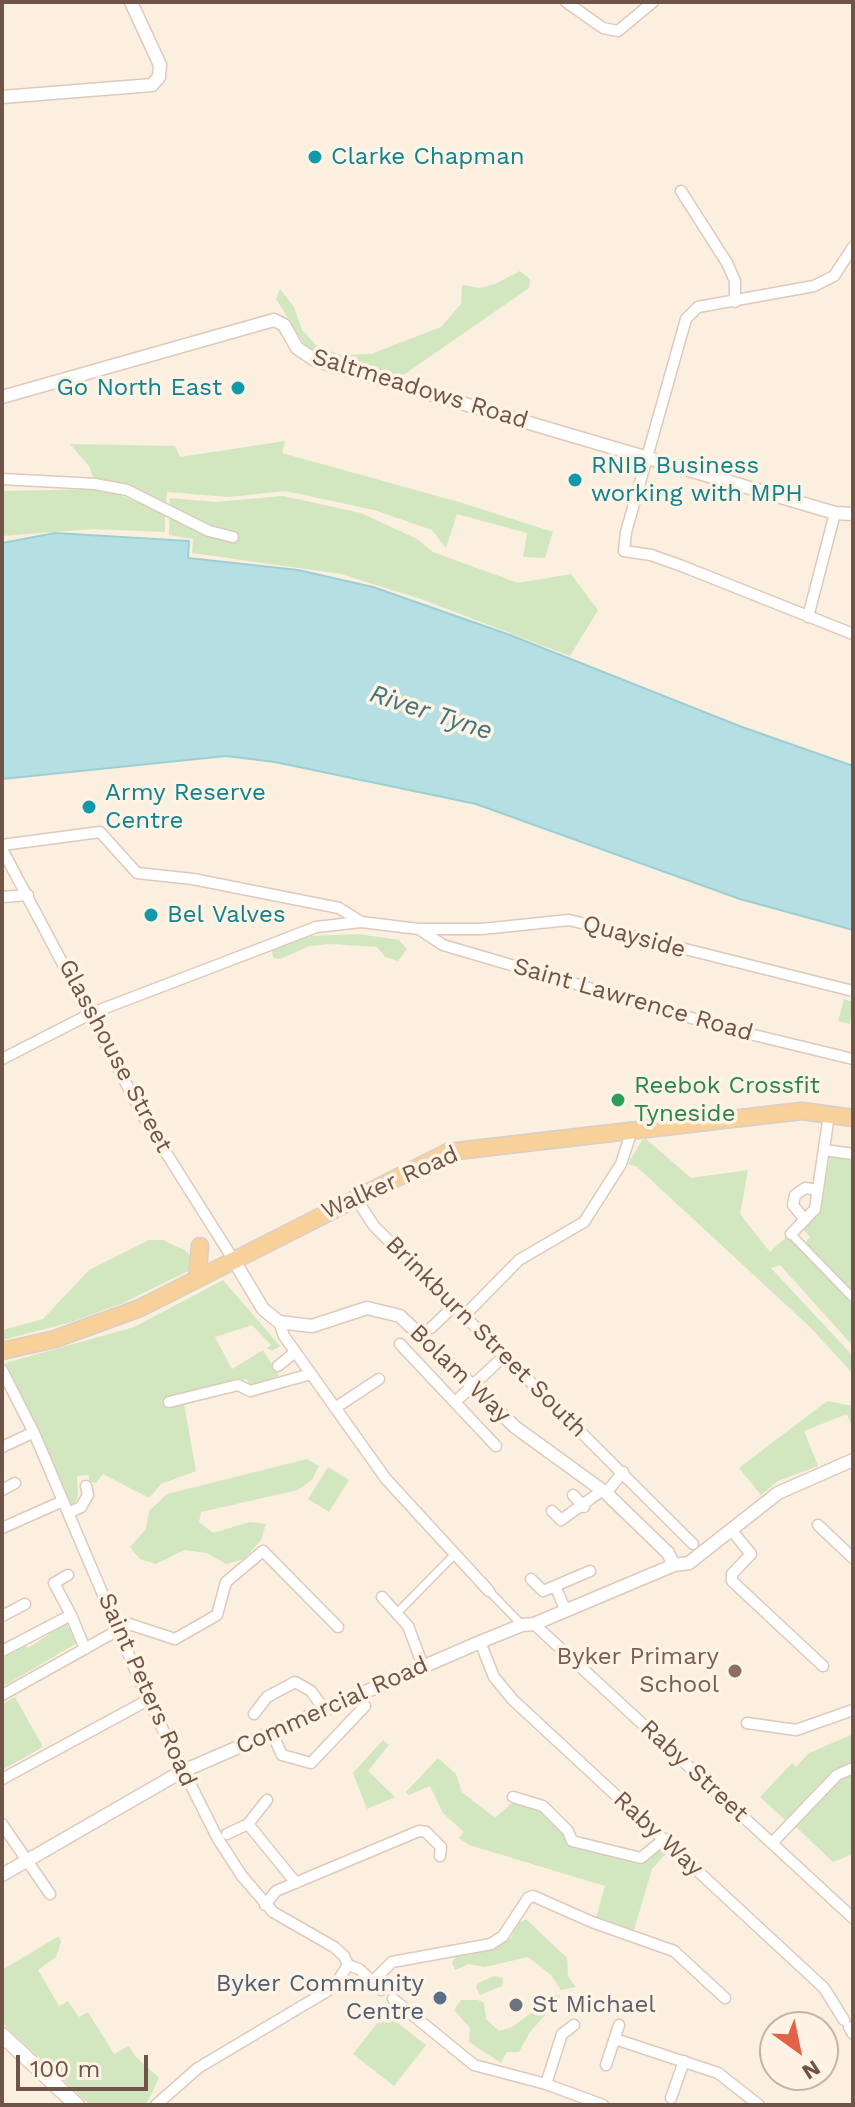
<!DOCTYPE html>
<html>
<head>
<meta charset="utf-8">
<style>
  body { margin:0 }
  #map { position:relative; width:855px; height:2107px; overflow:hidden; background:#fbefdf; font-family:"Work Sans",sans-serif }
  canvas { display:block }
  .frame { position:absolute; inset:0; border:4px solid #705448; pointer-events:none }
  .north { position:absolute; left:759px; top:2011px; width:80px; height:80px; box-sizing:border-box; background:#fef3e5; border:2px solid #c5b3a6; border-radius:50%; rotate:147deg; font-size:22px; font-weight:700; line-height:32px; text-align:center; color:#705448 }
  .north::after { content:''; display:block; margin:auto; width:28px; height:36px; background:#e26248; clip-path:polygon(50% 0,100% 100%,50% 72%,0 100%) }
  .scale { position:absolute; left:16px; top:2055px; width:132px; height:36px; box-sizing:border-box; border:4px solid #705448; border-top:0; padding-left:10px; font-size:24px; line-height:28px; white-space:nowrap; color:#705448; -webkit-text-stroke:6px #fef3e5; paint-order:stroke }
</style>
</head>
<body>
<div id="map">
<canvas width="855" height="2107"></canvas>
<div class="frame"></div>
<div class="north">N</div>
<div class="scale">100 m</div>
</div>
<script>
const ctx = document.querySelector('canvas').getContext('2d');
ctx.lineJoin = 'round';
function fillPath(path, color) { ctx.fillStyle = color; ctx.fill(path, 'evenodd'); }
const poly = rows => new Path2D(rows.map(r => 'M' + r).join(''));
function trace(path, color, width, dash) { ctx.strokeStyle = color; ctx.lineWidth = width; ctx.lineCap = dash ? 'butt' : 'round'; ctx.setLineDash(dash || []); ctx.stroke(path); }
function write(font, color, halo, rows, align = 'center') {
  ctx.font = font + ' "Work Sans",sans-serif'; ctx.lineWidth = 7; ctx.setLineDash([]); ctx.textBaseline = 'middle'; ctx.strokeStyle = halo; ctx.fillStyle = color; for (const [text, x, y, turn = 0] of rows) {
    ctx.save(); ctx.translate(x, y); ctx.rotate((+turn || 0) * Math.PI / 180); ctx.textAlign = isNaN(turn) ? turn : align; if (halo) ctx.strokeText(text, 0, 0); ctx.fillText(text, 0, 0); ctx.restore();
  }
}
fillPath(poly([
  [520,271,530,279,529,288,399,378,308,350,276,299,280,289,294,307,302,330,318,347,341,355,371,354,441,327,461,304,462,285,480,288,495,284],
  [285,441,282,453,459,502,553,532,545,558,523,557,527,533,457,514,446,548,432,530,374,510,285,491,229,497,167,492,166,503,93,477,89,466,70,444,175,446,180,457],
  [106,489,165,514,165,532,94,529,2,536,2,491],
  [283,496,361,513,417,539,433,552,518,583,571,574,598,610,570,656,421,599,341,574,192,553,193,539,169,535,170,498,216,502],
  [359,934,399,940,407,949,398,961,385,957,377,947,331,944,310,946,280,959,273,958,272,950,311,936],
  [844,999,853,1002,850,1024,838,1021],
  [646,1139,691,1178,748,1170,740,1214,770,1252,786,1237,800,1248,810,1237,802,1228,821,1208,830,1154,853,1158,853,1346,780,1265,771,1268,853,1356,853,1374,810,1327,637,1167,628,1164,642,1140],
  [149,1240,163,1240,186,1251,193,1260,192,1269,123,1303,72,1322,2,1340,2,1330,43,1319,89,1270],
  [223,1280,280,1346,272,1351,267,1348,271,1345,252,1325,215,1337,232,1369,263,1350,279,1376,249,1385,247,1379,165,1398,168,1407,184,1404,196,1471,161,1484,149,1498,103,1474,96,1483,89,1481,89,1475,77,1476,78,1497,72,1507,6,1363,134,1327],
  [827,1401,853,1406,853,1429,847,1414,804,1431,818,1466,778,1481,761,1495,739,1468],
  [307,1459,319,1466,312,1480,298,1490,201,1512,199,1522,213,1533,250,1522,266,1524,261,1540,244,1559,226,1564,207,1553,184,1550,156,1564,140,1559,130,1547,146,1529,149,1511,167,1494],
  [328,1467,349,1480,329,1512,308,1499],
  [66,1623,77,1643,2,1687,2,1654,24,1643,28,1648],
  [15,1697,43,1747,2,1770,2,1704],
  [853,1734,853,1762,831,1772,785,1820,760,1797,792,1763,796,1767,809,1753],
  [383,1740,389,1745,368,1771,395,1797,367,1809,353,1773],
  [438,1758,456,1774,462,1792,495,1818,514,1801,539,1808,564,1831,569,1844,640,1863,661,1845,668,1851,652,1869,634,1930,596,1918,605,1886,469,1845,459,1838,464,1832,443,1813,430,1786,409,1795,406,1792],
  [853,1770,853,1854,833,1862,793,1824,838,1776],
  [526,1919,567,1958,568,1976,576,1987,561,1990,551,1975,528,1957,485,1967,469,1964,455,1970,452,1962,457,1956,495,1948,511,1938,517,1924],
  [59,1936,61,1942,56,1957,38,1970,59,2006,68,2001,79,2017,88,2012,114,2054,129,2046,135,2056,159,2078,146,2105,90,2105,2,2023,2,1970],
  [494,1976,503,1978,502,1986,480,1995,476,1987,478,1983],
  [556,1995,560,1996,557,2011,548,2012,530,2032,519,2052,507,2052,501,2063,469,2042,470,2028,454,2010,461,2000,478,2000,484,2003,486,2019,499,2031,512,2027],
  [385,2013,426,2045,394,2086,353,2054]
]), '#d2e7bf');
const water = poly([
  [55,533,189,541,188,558,298,570,373,587,510,635,742,727,853,766,853,930,740,899,476,804,275,762,226,756,2,779,2,543,55,533]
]);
fillPath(water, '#b5dfe3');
trace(water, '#9ccfd4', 2);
const pedestrian = poly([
  [791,1234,853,1298],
  [489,1591,522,1625],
  [398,1612,454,1555]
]);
const minor = poly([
  [566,2,603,28,618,31,653,2],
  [681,191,727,263,735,281,735,302],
  [853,247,834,276,814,286,698,307,686,319,626,532,624,551,651,555,682,566,853,634],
  [2,479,95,484,127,490,209,531,233,537],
  [808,617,835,513],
  [2,845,100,832,137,873,193,879,339,908,361,922],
  [2,849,146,1121,233,1259],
  [2,897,28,895],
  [419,929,443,945,729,1029,853,1059],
  [2,1059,92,1013,262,948,316,927,361,922,419,929,482,929,569,920,853,991],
  [824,1150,853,1154],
  [355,1197,374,1226,693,1544],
  [805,1220,793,1205,795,1195,805,1188,818,1190],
  [791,1234,815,1209,829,1115],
  [465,1315,519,1260,584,1222,621,1164,632,1130],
  [279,1322,284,1336,386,1479,489,1591],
  [431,1328,455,1305],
  [400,1344,496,1446],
  [278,1366,295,1352],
  [2,1370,34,1433,148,1700,218,1839,242,1876,273,1912,334,1947,344,1956,348,1965],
  [169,1402,238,1385,250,1391,311,1374],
  [455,1402,505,1355],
  [335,1408,379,1379],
  [2,1447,30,1434],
  [2,1490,15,1483],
  [606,1493,623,1472],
  [573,1495,584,1507],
  [552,1511,561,1520,603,1490],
  [68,1513,81,1507,88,1495,86,1486],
  [818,1525,853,1558],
  [2,1528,63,1501],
  [732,1531,751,1554,732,1574,732,1581,823,1666],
  [531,1579,543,1591,555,1586],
  [382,1597,408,1626,423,1666],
  [566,1611,555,1586,590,1571],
  [71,1615,85,1649],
  [2,1616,25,1604],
  [534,1624,853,1918],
  [480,1642,494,1677,513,1700,824,1988,844,2020],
  [2,1651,71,1615,54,1583,68,1575],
  [2,1695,129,1624,175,1639,217,1615,226,1582,263,1551,338,1627],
  [254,1714,267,1697,295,1682,311,1691,324,1709],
  [747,1723,796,1730,853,1710],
  [272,1733,282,1755,311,1763,365,1706],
  [2,1779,148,1700],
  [513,1797,543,1806,568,1831,572,1841,641,1858,664,1839],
  [2,1824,50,1894],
  [248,1824,296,1883],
  [227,1834,248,1824,267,1800],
  [772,1843,837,1775,853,1768],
  [265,1905,276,1891,419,1831,426,1832,441,1847,440,1856],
  [348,1965,359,1969,381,1990],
  [373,1981,392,1962,491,1944,503,1936,528,1898,533,1896,592,1922,674,1951,725,1998],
  [393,1999,474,2065,546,2084,603,2105],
  [849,2027,853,2034],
  [615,2039,718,2073,759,2105],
  [606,2065,619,2025],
  [546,2084,562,2034,574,2025],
  [671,2098,684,2061],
  [156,2105,198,2068,334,1987,348,1965]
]);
const tertiary = poly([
  [2,97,152,85,159,77,160,65,131,2],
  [2,397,274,320,284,325,297,348,315,360,835,513,853,514],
  [233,1259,263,1309,279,1322,312,1326,367,1308,400,1316,515,1427,606,1493,668,1553,674,1565],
  [2,1875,181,1772,480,1642,522,1625,534,1624,674,1565,689,1563,778,1493,853,1460]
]);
const secondary = poly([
  [2,2035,77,2105]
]);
const primary = poly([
  [197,1278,200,1246],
  [2,1351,55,1339,140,1308,448,1152,784,1113,802,1111,853,1118]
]);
trace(pedestrian, '#decabc', 10);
trace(minor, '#decabc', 13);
trace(tertiary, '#decabc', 15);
trace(secondary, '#e5cdbc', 17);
trace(primary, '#d7cfcc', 19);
trace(pedestrian, '#fff', 7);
trace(minor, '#fff', 10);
trace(tertiary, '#fff', 12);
trace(secondary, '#fff', 14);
trace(primary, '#f8d099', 16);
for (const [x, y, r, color] of [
  [315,157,8,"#0f9aa8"],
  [238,388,8,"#0f9aa8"],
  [575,480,8,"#0f9aa8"],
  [89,807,8,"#0f9aa8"],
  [151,915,8,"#0f9aa8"],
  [618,1100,8,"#2e9e5b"],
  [735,1671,8,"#8d6e63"],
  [440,1998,8,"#5c6f8a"],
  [516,2005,8,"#6b7280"]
]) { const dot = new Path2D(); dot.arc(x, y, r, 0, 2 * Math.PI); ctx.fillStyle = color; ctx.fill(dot); trace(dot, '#fef3e5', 3); }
write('24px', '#0d838f', '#fef3e5', [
  ["Clarke Chapman",331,157],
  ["Go North East",222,388,"right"],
  ["RNIB Business",591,466],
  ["working with MPH",591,494],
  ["Army Reserve",105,793],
  ["Centre",105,821],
  ["Bel Valves",167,915]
], 'left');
write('24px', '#705448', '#fef3e5', [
  ["Saltmeadows Road",420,389,17],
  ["Quayside",634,937,15],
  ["Saint Lawrence Road",633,1000,16],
  ["Glasshouse Street",115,1056,62],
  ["Walker Road",390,1183,-24],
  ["Brinkburn Street South",486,1337,45],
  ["Bolam Way",460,1374,44],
  ["Saint Peters Road",147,1690,66],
  ["Commercial Road",332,1706,-24],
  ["Raby Street",694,1771,43],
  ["Raby Way",658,1834,43]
]);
write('24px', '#27864d', '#fef3e5', [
  ["Reebok Crossfit",634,1086],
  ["Tyneside",634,1114]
], 'left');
write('24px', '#785e54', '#fef3e5', [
  ["Byker Primary",719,1657],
  ["School",719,1685]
], 'right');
write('24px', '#4e5e75', '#fef3e5', [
  ["Byker Community",424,1984],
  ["Centre",424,2012]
], 'right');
write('24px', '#5b616d', '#fef3e5', [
  ["St Michael",532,2005]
], 'left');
write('italic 26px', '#40767c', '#fef3e5', [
  ["River Tyne",431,713,18]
]);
</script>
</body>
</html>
